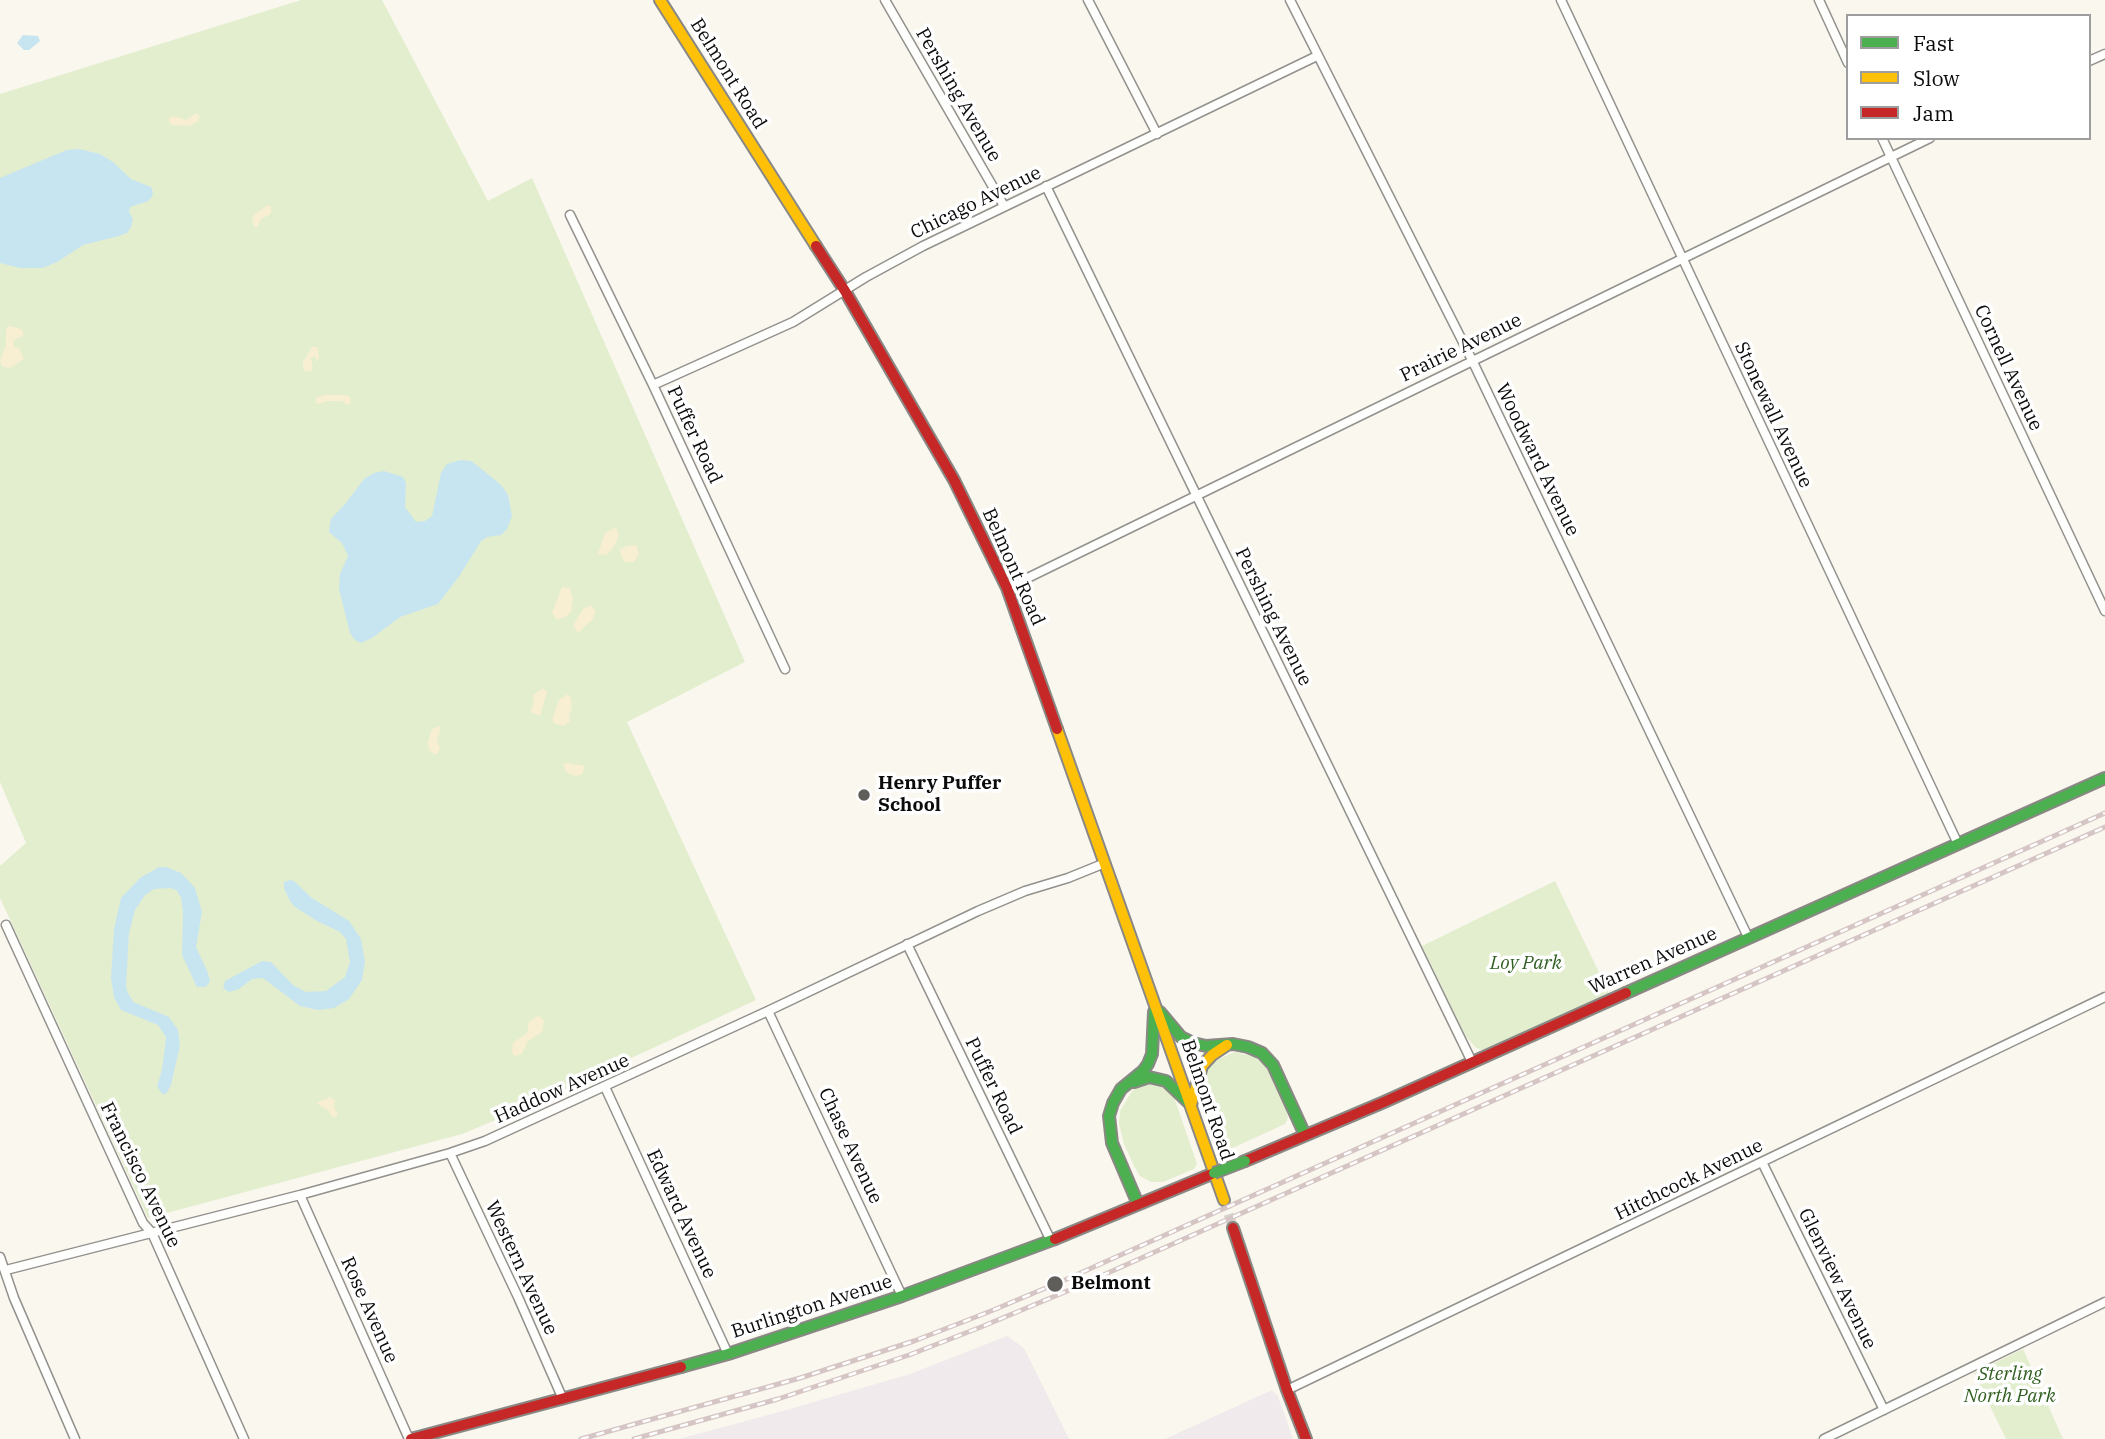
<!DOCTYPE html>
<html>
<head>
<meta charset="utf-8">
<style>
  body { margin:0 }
  #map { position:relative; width:2105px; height:1439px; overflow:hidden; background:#faf7ee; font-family:"IBM Plex Serif",serif }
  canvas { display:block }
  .legend { position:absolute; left:1846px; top:14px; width:245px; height:126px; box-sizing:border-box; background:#fff; border:2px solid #9d9d9d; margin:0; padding:9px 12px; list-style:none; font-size:21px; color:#0b0b0b }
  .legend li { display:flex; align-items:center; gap:14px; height:35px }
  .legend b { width:35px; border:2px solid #9d9d9d }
</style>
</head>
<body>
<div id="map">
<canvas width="2105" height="1439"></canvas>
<ul class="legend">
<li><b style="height:9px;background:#4caf50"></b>Fast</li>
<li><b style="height:9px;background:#ffc107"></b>Slow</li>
<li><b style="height:9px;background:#c62828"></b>Jam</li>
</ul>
</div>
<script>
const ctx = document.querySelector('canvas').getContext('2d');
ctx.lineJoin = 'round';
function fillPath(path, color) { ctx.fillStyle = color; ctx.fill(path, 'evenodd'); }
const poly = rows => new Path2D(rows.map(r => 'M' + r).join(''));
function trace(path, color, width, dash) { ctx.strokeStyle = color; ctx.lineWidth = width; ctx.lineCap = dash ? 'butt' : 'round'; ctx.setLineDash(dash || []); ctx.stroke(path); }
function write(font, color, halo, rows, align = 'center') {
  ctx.font = font + ' "IBM Plex Serif",serif'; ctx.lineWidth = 7; ctx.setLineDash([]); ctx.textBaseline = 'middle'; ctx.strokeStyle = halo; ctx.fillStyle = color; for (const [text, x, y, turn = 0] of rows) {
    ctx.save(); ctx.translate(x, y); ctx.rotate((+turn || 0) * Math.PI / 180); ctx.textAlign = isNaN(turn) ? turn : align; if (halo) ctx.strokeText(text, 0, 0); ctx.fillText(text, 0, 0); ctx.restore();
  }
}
fillPath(poly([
  [1007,1336,1024,1348,1069,1439,679,1439,783,1411,910,1374],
  [1272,1390,1278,1396,1293,1439,1165,1439]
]), '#f0eaec');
fillPath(poly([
  [301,0,382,0,488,201,532,178,745,662,627,722,756,1000,522,1109,462,1134,148,1218,0,898,0,866,26,843,0,782,0,94],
  [1555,881,1610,995,1496,1046,1481,1050,1475,1047,1465,1035,1422,946],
  [1235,1052,1255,1057,1270,1070,1286,1106,1288,1118,1285,1124,1226,1151,1204,1076,1210,1063],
  [1153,1080,1168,1088,1174,1097,1197,1164,1194,1169,1163,1182,1151,1182,1140,1176,1134,1166,1124,1144,1119,1124,1120,1111,1132,1091,1142,1084],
  [2023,1349,2033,1371,2063,1439,2006,1439,1974,1373]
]), '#e3eecf');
fillPath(poly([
  [196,113,200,116,198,121,189,126,172,125,169,122,169,118,174,116,186,120],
  [267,205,271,207,271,214,261,219,258,227,254,227,252,221,254,215],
  [9,326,18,328,23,331,23,336,14,340,13,344,14,347,19,348,24,359,10,368,2,366,0,361,6,345,6,329],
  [312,347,317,347,318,350,319,359,316,361,316,356,311,358,313,369,312,371,306,372,303,369,303,362],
  [326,395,347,395,351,398,350,404,346,404,342,401,328,401,318,404,315,402,317,397],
  [616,527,619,535,614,547,606,555,598,554,605,533],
  [636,545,639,554,634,562,624,562,619,550,627,546],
  [562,587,570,588,573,598,571,612,565,617,557,620,552,613],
  [591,605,596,612,592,620,578,633,573,626,583,609],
  [543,688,547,692,540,716,530,712,534,703,533,695],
  [568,694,571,699,572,709,569,714,570,721,563,726,553,723,553,717,559,700],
  [438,726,441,728,437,740,440,749,436,755,429,750,428,742,432,729],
  [568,763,585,766,582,774,575,776,566,772,563,764],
  [538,1016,544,1020,542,1032,528,1041,522,1054,514,1056,512,1052,513,1043,527,1033,529,1022],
  [330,1097,335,1100,334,1107,337,1112,337,1116,333,1117,328,1110,316,1103]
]), '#f8eed1');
fillPath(poly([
  [23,35,38,36,40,41,29,50,24,50,17,43],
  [79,149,100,154,113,162,131,179,151,187,153,192,152,197,148,201,130,207,129,212,133,219,131,227,127,233,119,236,83,245,57,262,43,268,20,268,0,263,0,178,50,157,67,150],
  [460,460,471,461,484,471,501,485,508,495,512,516,507,529,501,535,487,537,481,541,460,575,438,604,400,617,372,638,361,643,355,640,350,633,339,589,340,574,348,556,342,543,329,532,331,519,346,503,364,479,374,473,384,471,403,477,406,483,405,507,416,522,425,521,432,516,441,473,447,464],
  [159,867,166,867,181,873,195,888,202,912,196,947,208,973,210,981,206,987,197,987,182,955,183,912,181,897,176,890,170,888,154,889,145,895,135,910,129,933,126,985,127,991,133,1002,169,1017,178,1030,180,1045,171,1085,166,1094,162,1094,157,1086,162,1070,166,1037,158,1025,121,1010,114,997,111,978,114,929,121,898,140,878],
  [290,880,294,881,312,898,349,921,361,939,365,962,362,980,349,999,334,1008,318,1010,300,1006,263,978,252,979,239,989,229,992,223,988,225,981,262,961,271,962,293,985,306,992,326,991,345,977,350,962,346,939,340,932,317,921,295,907,290,901,284,888,284,882]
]), '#c7e5f1');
trace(poly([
  [1224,1200,1233,1228]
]), '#d6d4cc', 10, [10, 5]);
const street = poly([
  [885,0,1004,206],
  [1088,0,1157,134],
  [1290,0,1472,360,1748,937],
  [1561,0,1958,844],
  [1819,0,1848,63],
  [2089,61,2105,54],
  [1882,138,2105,611],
  [1046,186,1472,1062],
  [570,215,653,385,785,669],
  [653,385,793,322,866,277,923,246,1317,56],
  [1007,588,1930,138],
  [6,925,143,1223,152,1233,244,1439],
  [907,944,1051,1241],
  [768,1011,902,1296],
  [605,1087,728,1354],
  [450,1153,518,1297,562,1397],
  [1762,1162,1884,1410],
  [300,1195,409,1439],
  [0,1257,14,1298,75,1439],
  [6,1270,300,1195,450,1153,485,1141,768,1011,978,911,1025,891,1068,878,1105,863],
  [1287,1390,2105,997],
  [1824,1439,2105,1302]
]);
const fast = poly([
  [1626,993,2105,778],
  [1160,1012,1181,1037,1193,1043,1206,1046,1233,1044,1248,1047,1262,1053,1273,1065,1305,1135],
  [1134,1082,1149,1077,1166,1081,1188,1102],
  [1138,1204,1112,1143,1109,1116,1113,1103,1121,1089,1143,1071,1148,1064,1152,1054,1154,1012],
  [681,1367,728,1354,902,1296,1055,1239]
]);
const slow = poly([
  [660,0,816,246],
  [1057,729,1224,1200],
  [1191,1105,1202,1066,1212,1055,1227,1045]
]);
const jam = poly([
  [816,246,845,291,954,480,1007,588,1057,729],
  [1245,1161,1384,1102,1626,993],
  [1233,1228,1287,1390,1306,1439],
  [1055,1239,1214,1173],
  [411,1439,681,1367]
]);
trace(street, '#93918d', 11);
trace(fast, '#898884', 14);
trace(slow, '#898884', 14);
trace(jam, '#898884', 14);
trace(street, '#fefefc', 8);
trace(fast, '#4caf50', 10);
trace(slow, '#ffc107', 10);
trace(jam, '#c62828', 10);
const rail = poly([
  [581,1439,800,1378,914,1341,991,1311,1067,1279,2105,813],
  [634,1439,778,1399,909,1355,981,1327,1072,1289,2105,827]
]);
trace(rail, '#d5c5c4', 5);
trace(rail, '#fff', 2.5, [8]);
const fastBridge = poly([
  [1214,1173,1245,1161]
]);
trace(fastBridge, '#898884', 14, []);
trace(fastBridge, '#4caf50', 10);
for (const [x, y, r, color] of [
  [864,795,7,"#5f5e5a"],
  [1055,1284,9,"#5f5e5a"]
]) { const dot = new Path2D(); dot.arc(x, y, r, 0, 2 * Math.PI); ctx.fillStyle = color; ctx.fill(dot); trace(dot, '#fff', 2.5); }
write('19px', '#0b0b0b', '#fff', [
  ["Belmont Road",728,74,58],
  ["Pershing Avenue",958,95,60],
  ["Chicago Avenue",976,203,-26],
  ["Prairie Avenue",1461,348,-26],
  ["Cornell Avenue",2008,368,65],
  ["Stonewall Avenue",1773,415,65],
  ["Puffer Road",694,435,65],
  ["Woodward Avenue",1537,460,64],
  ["Belmont Road",1013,567,66],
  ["Pershing Avenue",1273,617,64],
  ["Warren Avenue",1653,961,-24],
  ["Puffer Road",993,1086,64],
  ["Haddow Avenue",562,1089,-24],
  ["Belmont Road",1207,1100,71],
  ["Chase Avenue",850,1146,65],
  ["Francisco Avenue",140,1175,64],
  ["Hitchcock Avenue",1689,1180,-26],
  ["Edward Avenue",681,1214,65],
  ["Western Avenue",521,1268,65],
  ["Glenview Avenue",1837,1279,64],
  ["Burlington Avenue",812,1307,-18],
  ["Rose Avenue",369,1310,66]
]);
write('bold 19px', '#0b0b0b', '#fff', [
  ["Henry Puffer",878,784],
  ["School",878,806],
  ["Belmont",1071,1284]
], 'left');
write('italic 19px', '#2f5e20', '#fff', [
  ["Loy Park",1526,964],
  ["Sterling",2010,1375],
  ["North Park",2010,1397]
]);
</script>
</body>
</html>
